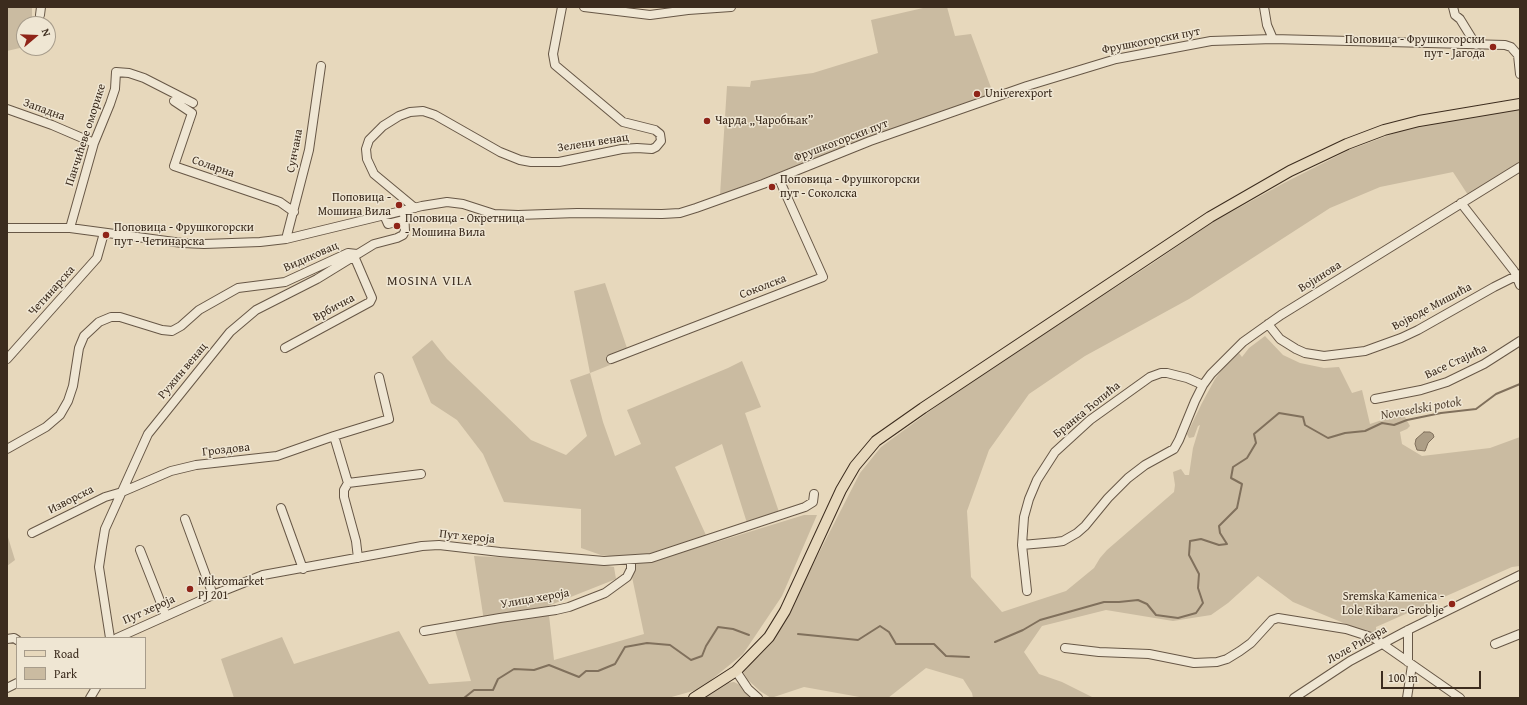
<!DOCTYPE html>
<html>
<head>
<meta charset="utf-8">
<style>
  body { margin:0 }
  #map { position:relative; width:1527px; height:705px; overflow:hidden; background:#e7d8bc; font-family:"Gentium Book Plus",serif }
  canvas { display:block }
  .frame { position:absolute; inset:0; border:8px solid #3c2c1e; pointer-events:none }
  .legend { position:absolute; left:16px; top:637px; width:130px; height:52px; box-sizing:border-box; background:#efe6d3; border:1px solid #a79c8b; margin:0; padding:5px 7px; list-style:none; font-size:12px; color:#3c2c1e }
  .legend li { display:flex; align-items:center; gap:8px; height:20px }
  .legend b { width:20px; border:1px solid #a79c8b }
  .north { position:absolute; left:16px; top:16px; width:40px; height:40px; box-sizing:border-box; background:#efe6d3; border:1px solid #a79c8b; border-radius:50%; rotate:71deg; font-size:11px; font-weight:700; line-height:16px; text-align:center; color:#3c2c1e }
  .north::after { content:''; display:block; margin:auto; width:14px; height:18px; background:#8f2418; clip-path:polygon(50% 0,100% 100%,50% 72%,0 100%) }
  .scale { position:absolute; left:1381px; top:671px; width:100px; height:18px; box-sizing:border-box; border:2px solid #3c2c1e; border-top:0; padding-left:5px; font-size:12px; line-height:14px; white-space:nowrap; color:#3c2c1e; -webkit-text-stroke:3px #efe6d3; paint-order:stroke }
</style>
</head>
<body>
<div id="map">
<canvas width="1527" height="705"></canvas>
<div class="frame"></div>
<ul class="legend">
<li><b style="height:5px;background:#e7d8bc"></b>Road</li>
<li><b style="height:11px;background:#cabba1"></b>Park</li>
</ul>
<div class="north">N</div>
<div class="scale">100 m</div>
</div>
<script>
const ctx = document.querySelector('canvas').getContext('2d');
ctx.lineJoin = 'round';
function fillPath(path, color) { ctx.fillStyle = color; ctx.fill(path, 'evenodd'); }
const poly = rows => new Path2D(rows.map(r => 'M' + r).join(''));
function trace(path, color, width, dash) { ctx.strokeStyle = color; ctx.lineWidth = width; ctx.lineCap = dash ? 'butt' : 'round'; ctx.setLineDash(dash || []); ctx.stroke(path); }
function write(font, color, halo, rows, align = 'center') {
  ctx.font = font + ' "Gentium Book Plus",serif'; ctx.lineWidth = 3; ctx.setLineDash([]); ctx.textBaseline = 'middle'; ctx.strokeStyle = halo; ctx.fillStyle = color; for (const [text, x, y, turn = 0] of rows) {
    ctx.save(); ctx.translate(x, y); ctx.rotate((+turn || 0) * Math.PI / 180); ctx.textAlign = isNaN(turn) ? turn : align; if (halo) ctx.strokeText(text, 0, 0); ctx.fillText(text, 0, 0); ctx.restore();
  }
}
fillPath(poly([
  [7,7,32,7,32,24,24,24,24,47,7,51],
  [922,7,947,7,955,36,971,34,993,93,870,137,720,195,727,86,750,87,751,81,813,73,878,53,871,20,923,8],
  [1520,110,1520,163,1468,195,1453,172,1380,187,1330,208,1189,299,1085,356,1029,394,989,450,967,511,971,577,1002,612,1066,591,1094,568,1100,558,1107,550,1174,492,1175,485,1173,472,1181,469,1185,475,1189,475,1193,448,1200,425,1198,426,1194,437,1189,438,1187,434,1202,403,1215,379,1226,364,1239,353,1242,357,1249,348,1265,336,1283,355,1300,363,1324,368,1339,367,1352,393,1362,390,1370,424,1391,417,1405,417,1410,426,1407,429,1400,432,1402,444,1422,456,1490,448,1520,437,1520,566,1512,567,1376,627,1377,637,1293,602,1258,576,1228,603,1211,615,1173,621,1106,610,1042,626,1024,652,1039,674,1062,682,1094,698,973,698,972,693,963,679,926,668,888,698,865,698,804,687,771,698,760,691,748,680,743,672,763,650,785,619,860,473,881,447,967,384,1150,265,1213,222,1284,183,1349,150,1419,124],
  [605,283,630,357,590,373,603,422,615,456,641,444,627,410,728,368,742,361,761,407,745,413,779,512,747,523,722,444,675,467,710,544,804,515,817,515,782,596,743,654,700,689,668,698,234,698,221,659,282,637,294,664,399,631,429,684,471,681,453,624,484,621,474,556,578,561,614,567,616,579,548,606,554,660,644,634,628,558,601,555,581,548,581,509,504,502,483,454,457,420,431,403,412,357,432,340,447,359,531,440,566,455,587,436,570,380,590,373,574,291],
  [7,534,15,560,7,566],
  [734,682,740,685,752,698,701,698,726,683]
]), '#cabba1');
const water = poly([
  [1424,432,1430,432,1433,434,1434,437,1428,443,1425,451,1417,450,1415,444,1416,439,1424,432]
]);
fillPath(water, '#ad9e86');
trace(water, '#80705c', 1);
trace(poly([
  [798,634,858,640,880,626,889,632,896,644,934,644,946,656,969,657],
  [995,642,1023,630,1040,620,1104,602,1119,602,1138,600,1147,604,1156,615,1178,618,1196,613,1203,603,1198,588,1199,574,1189,555,1190,541,1201,539,1219,545,1227,544,1220,533,1219,526,1237,508,1242,484,1231,478,1233,467,1247,458,1256,443,1254,434,1279,413,1303,417,1305,425,1328,438,1345,433,1365,431,1382,423,1394,425,1407,420,1441,413,1476,409,1496,394,1520,384],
  [427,698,431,698],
  [464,698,474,690,493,690,498,679,514,669,534,670,549,665,579,677,586,671,598,671,615,664,625,647,647,643,670,645,691,660,702,656,706,646,718,627,733,629,749,635]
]), '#80705c', 2);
const minor = poly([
  [584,7,650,15,688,10,731,7],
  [1264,7,1267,25,1273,39],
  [1453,7,1455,15,1460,19,1476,45],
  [40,15,41,7],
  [174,101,192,113,174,166,280,202,294,212],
  [7,109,52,125,94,143],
  [1461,203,1514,271,1520,285],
  [415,208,374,174,367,159,366,149,369,140,383,126,399,116,410,112,423,111,435,115,500,152,520,160,531,162,559,162,622,149,637,148,652,149,656,147,661,141,660,134,655,130,623,122,555,65,553,54,562,7],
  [384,215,388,224,404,220],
  [7,228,70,228,182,243,204,244,260,242,286,239,422,206,447,202,463,204,494,214,518,215,577,213,662,214,680,213,696,208,763,184,870,141,1027,86,1116,59,1211,41,1273,39,1505,45,1511,47,1518,55,1520,74],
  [70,228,94,143,110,104,115,89,116,72,129,73,144,78,193,103],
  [286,239,309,150,321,66],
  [1268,324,1280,339,1296,349,1305,353,1324,356,1365,351,1401,338,1418,330,1494,287,1520,274],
  [285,348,370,302,372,298,354,256],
  [7,359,97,258,104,233],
  [611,359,823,277,779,179],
  [1375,399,1421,390,1447,382,1484,364,1520,341],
  [334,436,389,419,379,377],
  [7,449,46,427,60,415,68,401,73,386,79,348,84,336,99,322,111,317,120,317,162,330,172,331,181,326,199,310,238,288,285,282,348,253,357,254],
  [348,483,421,474],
  [281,508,303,569],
  [185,519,213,595],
  [32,533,105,497,122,492,171,471,196,465,277,456,334,436,348,483,344,490,344,497,356,541,358,558],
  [1022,545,1056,542,1063,541,1077,533,1085,526,1108,498,1128,478,1145,465,1174,449,1179,440,1195,401,1203,385,1211,374,1243,342,1281,315,1520,167],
  [140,550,166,616],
  [1027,591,1022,545,1024,517,1029,499,1037,480,1055,452,1090,420,1150,377,1161,373,1167,373,1187,378,1203,385],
  [424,631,500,618,556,610,569,607,605,593,627,577,631,569,631,560],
  [110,638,99,567,102,547,105,529,148,434,230,332,256,310,317,279,374,244,397,238,403,235,405,231,404,211],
  [117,638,213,595,263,575,422,546,439,545,500,552,604,561,651,558,805,507,813,502,814,494],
  [7,639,14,638,17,640],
  [1495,644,1520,634],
  [1065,648,1099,652,1149,654,1194,663,1217,662,1227,659,1240,651,1251,643,1272,620,1278,618,1346,629,1374,638,1460,698],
  [1408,662,1408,630],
  [736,671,748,689,758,698],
  [7,688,17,683],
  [90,698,96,688],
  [1294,698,1350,661,1408,630,1520,575],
  [1407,698,1412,665]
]);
const major = poly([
  [694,698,736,671,769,637,785,611,841,490,855,466,876,441,923,408,1210,217,1290,171,1347,144,1384,130,1419,121,1520,104]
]);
trace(minor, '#675746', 10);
trace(major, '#3c2c1e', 12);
trace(minor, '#efe6d3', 8);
trace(major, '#e7d8bc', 10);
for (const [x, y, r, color] of [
  [1493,47,4,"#8f2418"],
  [977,94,4,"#8f2418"],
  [707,121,4,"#8f2418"],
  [772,187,4,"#8f2418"],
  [399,205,4,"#8f2418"],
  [397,226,4,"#8f2418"],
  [106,235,4,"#8f2418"],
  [190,589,4,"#8f2418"],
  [1452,604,4,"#8f2418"]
]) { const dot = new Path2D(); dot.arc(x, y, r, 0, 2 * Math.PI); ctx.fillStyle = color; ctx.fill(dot); trace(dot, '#efe6d3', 1.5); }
write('12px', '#3c2c1e', '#efe6d3', [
  ["Поповица - Фрушкогорски",1485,40,"right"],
  ["пут - Јагода",1485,54,"right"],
  ["Univerexport",985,94],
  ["Чарда „Чаробњак”",715,121],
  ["Поповица - Фрушкогорски",780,180],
  ["пут - Соколска",780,194],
  ["Поповица -",391,198,"right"],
  ["Мошина Вила",391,212,"right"],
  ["Поповица - Окретница",405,219],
  ["- Мошина Вила",405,233],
  ["Поповица - Фрушкогорски",114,228],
  ["пут - Четинарска",114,242],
  ["Mikromarket",198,582],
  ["PJ 201",198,596],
  ["Sremska Kamenica -",1444,597,"right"],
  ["Lole Ribara - Groblje",1444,611,"right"]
], 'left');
write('12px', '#3c2c1e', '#efe6d3', [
  ["Фрушкогорски пут",1151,41,-11],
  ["Западна",44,110,20],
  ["Панчићеве оморике",86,135,-72],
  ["Фрушкогорски пут",841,141,-21],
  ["Зелени венац",593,143,-9],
  ["Сунчана",295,151,-79],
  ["Соларна",213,167,19],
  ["Видиковац",311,257,-24],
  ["Војинова",1320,277,-32],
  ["Соколска",763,287,-21],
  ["Четинарска",52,291,-48],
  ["Војводе Мишића",1432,307,-28],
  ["Врбичка",334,308,-28],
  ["Васе Стајића",1456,362,-25],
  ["Ружин венац",183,371,-50],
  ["Бранка Ћопића",1087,410,-39],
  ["Гроздова",226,450,-6],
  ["Изворска",71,500,-27],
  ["Пут хероја",467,537,6],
  ["Улица хероја",535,599,-10],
  ["Пут хероја",149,610,-24],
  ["Лоле Рибара",1357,645,-29]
]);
ctx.letterSpacing = '1px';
write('13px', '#3c2c1e', '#efe6d3', [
  ["MOSINA VILA",430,282]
]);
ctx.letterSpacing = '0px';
write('italic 13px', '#584838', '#efe6d3', [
  ["Novoselski potok",1421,409,-10]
]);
</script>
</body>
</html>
